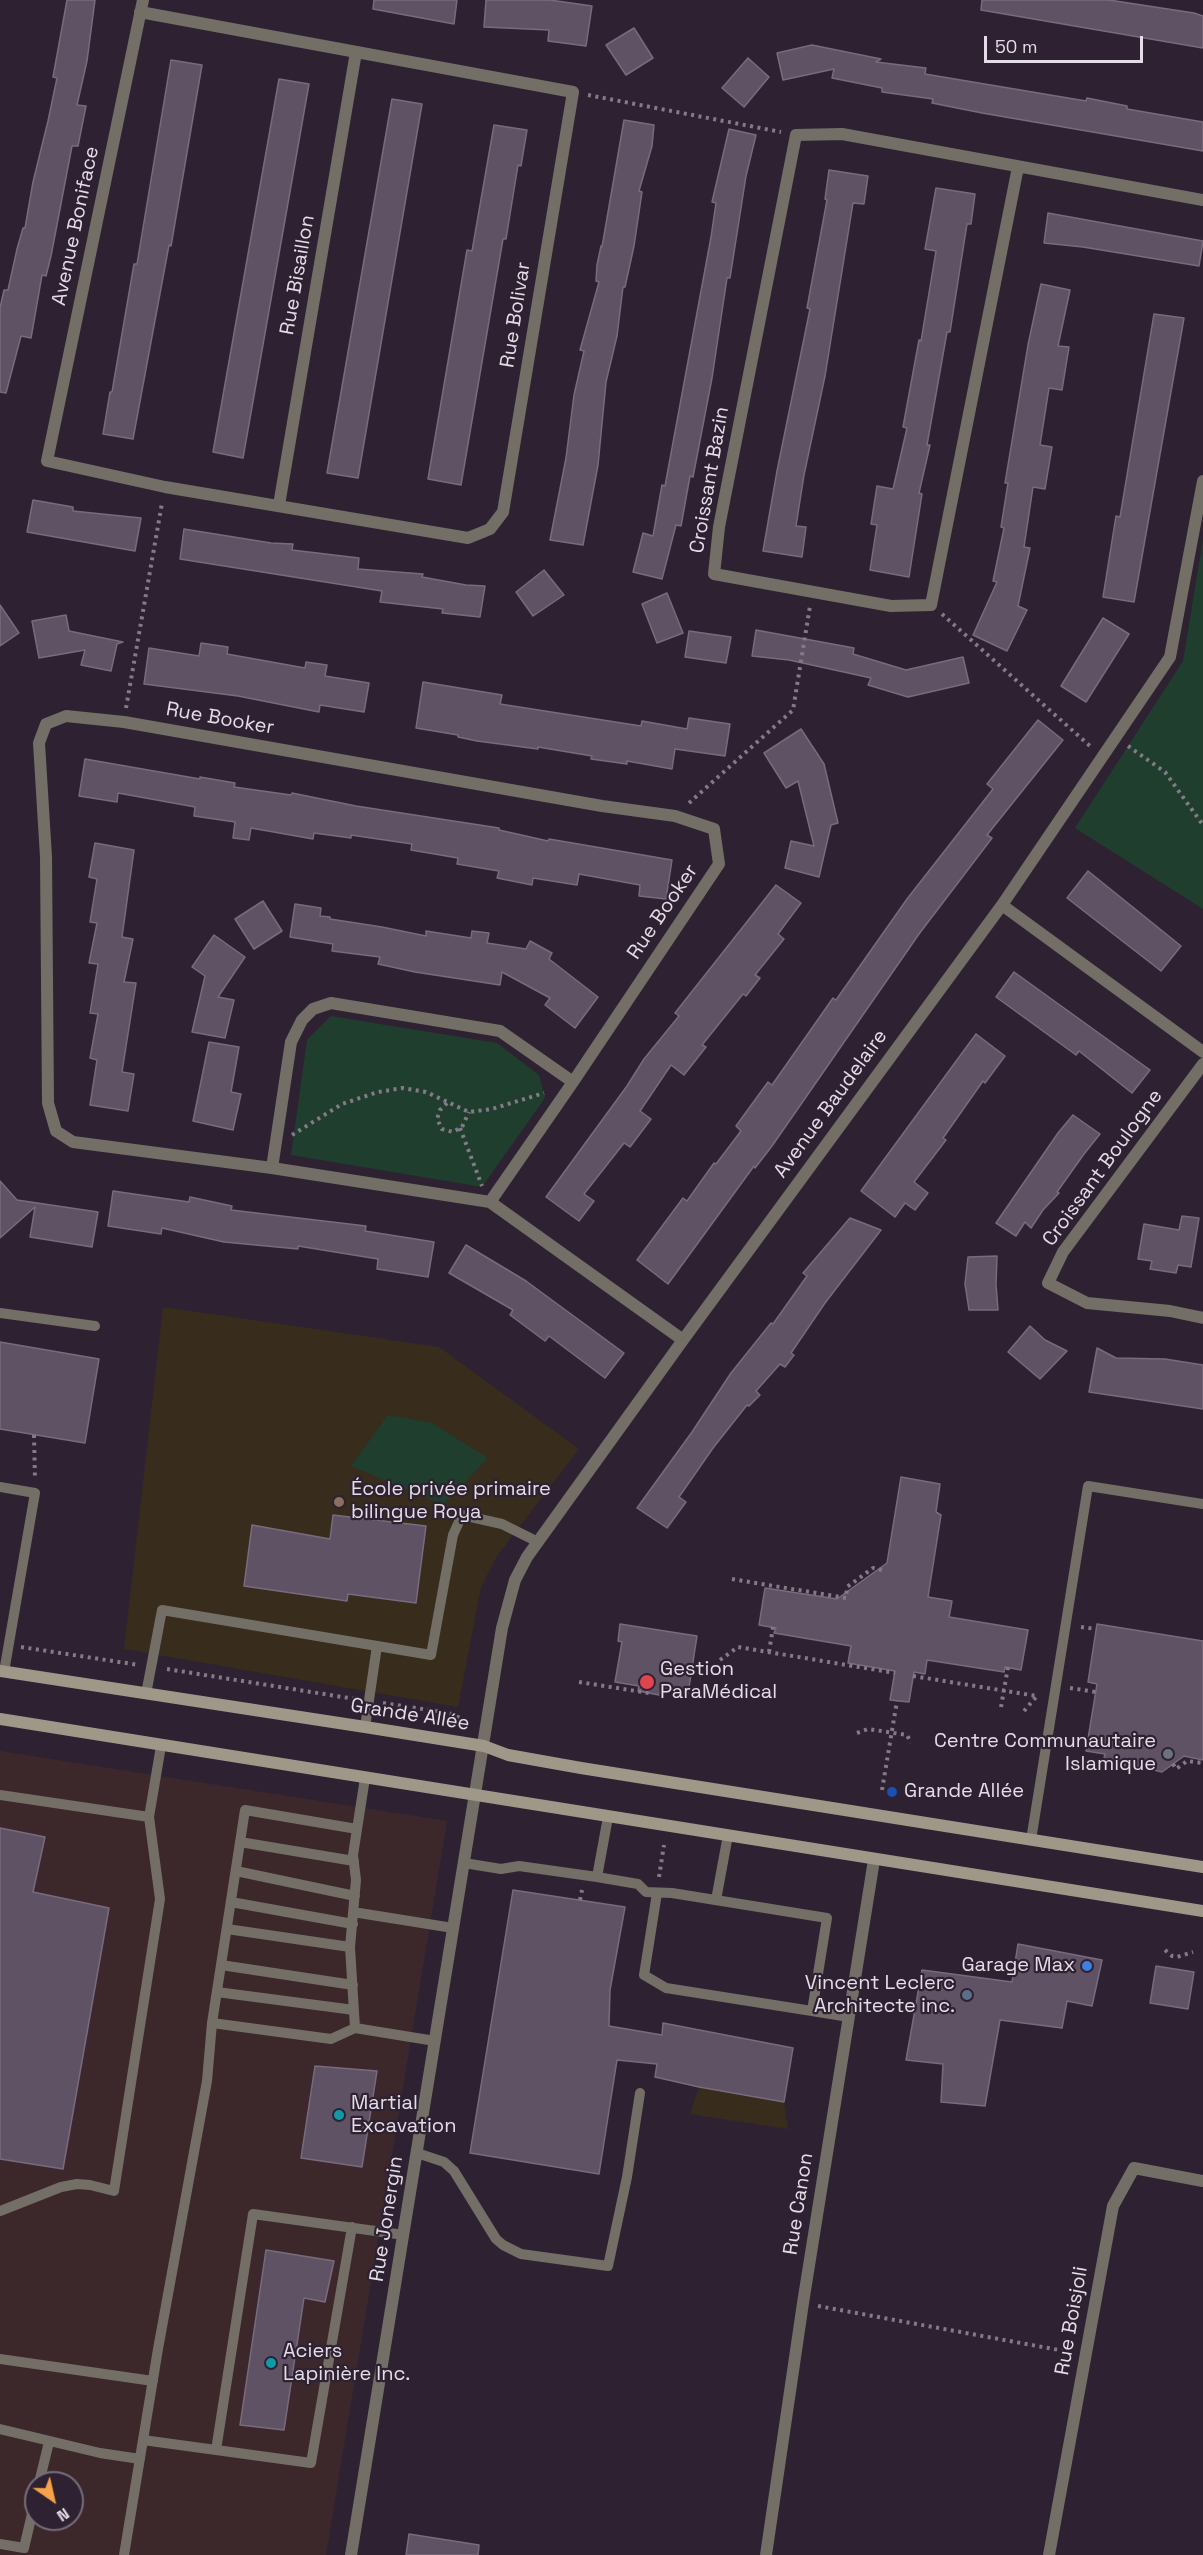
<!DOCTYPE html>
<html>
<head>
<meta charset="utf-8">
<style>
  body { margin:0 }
  #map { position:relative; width:1203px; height:2555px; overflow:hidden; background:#2e2232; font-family:"Space Grotesk",sans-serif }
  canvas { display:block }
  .north { position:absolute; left:24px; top:2471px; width:60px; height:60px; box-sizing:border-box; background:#2e2232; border:2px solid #776c7a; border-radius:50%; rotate:146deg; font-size:16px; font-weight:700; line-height:24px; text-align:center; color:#e4dce7 }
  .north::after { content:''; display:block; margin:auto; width:21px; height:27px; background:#f7a14a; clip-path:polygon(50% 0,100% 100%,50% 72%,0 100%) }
  .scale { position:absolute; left:984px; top:36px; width:159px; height:27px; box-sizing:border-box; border:3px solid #e4dce7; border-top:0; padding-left:8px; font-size:18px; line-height:21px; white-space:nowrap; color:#e4dce7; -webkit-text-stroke:4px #2e2232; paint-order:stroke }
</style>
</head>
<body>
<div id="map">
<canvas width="1203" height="2555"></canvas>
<div class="north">N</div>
<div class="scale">50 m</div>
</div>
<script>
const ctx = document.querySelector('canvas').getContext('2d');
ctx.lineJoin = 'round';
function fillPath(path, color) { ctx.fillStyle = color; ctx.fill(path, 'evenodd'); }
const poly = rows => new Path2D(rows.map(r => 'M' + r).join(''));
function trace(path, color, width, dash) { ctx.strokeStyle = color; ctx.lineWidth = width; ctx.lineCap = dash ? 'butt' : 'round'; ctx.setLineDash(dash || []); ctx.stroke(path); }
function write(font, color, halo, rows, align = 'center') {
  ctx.font = font + ' "Space Grotesk",sans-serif'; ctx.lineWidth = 4.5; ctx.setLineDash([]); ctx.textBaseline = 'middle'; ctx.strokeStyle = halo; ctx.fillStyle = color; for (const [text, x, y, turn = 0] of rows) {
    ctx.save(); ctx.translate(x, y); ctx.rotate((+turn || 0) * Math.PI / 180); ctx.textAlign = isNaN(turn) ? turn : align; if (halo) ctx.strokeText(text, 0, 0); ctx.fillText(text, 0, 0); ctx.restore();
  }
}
fillPath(poly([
  [0,1751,447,1821,326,2555,0,2555],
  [36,2483,72,2483,72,2519,36,2519]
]), '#3c282b');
fillPath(poly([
  [163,1307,439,1347,579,1449,497,1556,481,1587,458,1707,124,1649],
  [707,2031,793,2048,784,2102,788,2129,690,2114,699,2087]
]), '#382c1d');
fillPath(poly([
  [1203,539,1203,909,1075,828,1183,661],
  [331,1016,497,1043,539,1075,545,1098,482,1187,291,1155,307,1040],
  [388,1415,432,1423,488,1458,443,1505,351,1466]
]), '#1f3e2d');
const building = poly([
  [67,0,95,0,87,61,77,105,86,106,78,146,72,146,51,256,46,276,42,275,31,338,21,336,6,393,0,392,0,308,4,290,8,290,17,249,23,228,25,228,33,182,48,121,57,78,53,77,67,0],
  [374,0,457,0,454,24,373,9,374,0],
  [486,0,550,0,592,6,586,46,548,41,549,30,484,27,486,0],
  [982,0,1109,0,1194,13,1203,16,1203,48,981,10,982,0],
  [634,28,653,58,626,75,606,45,634,28],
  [812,45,881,59,876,62,926,68,925,74,1086,101,1087,98,1127,106,1127,109,1203,122,1203,151,982,113,932,103,933,99,882,92,882,88,832,78,834,69,783,80,777,53,812,45],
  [748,58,769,77,744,107,722,88,748,58],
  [171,60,202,65,171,246,169,245,133,439,103,434,110,392,112,392,134,264,137,264,171,60],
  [279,79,309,84,243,458,213,452,279,79],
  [392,99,422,104,358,478,327,473,392,99],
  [624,120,654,125,652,146,639,191,642,192,634,246,625,287,623,287,617,336,606,382,598,465,583,545,550,540,566,458,574,395,584,351,580,350,599,282,596,281,597,265,601,246,602,247,624,120],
  [494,125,527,130,521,166,518,165,506,239,503,239,461,485,428,479,467,250,472,251,494,125],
  [729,129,756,135,746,176,730,278,727,278,712,378,693,477,690,476,681,526,676,525,662,579,633,572,643,533,653,536,662,485,665,486,711,237,716,203,712,202,729,129],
  [829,170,868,176,864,204,853,203,825,376,804,475,796,526,806,527,802,557,763,551,777,471,810,309,807,308,827,200,825,199,829,170],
  [936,188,975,194,971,224,967,224,950,332,947,332,927,445,930,445,919,493,922,494,909,577,870,570,877,525,871,524,877,486,893,489,907,428,903,427,919,340,921,341,936,251,925,249,936,188],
  [1048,213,1203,241,1199,266,1083,247,1044,243,1048,213],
  [1041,284,1070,290,1058,346,1069,347,1062,390,1049,388,1040,445,1052,447,1045,489,1033,487,1024,547,1030,548,1018,606,1027,610,1007,651,973,635,997,582,993,581,1004,528,1001,527,1008,483,1005,483,1028,345,1041,284],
  [1154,314,1184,318,1134,602,1103,597,1116,516,1120,517,1154,314],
  [33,500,73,507,73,511,141,518,135,551,27,532,33,500],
  [184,529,271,543,293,544,292,550,359,558,358,569,423,574,422,577,466,585,485,586,480,617,442,613,443,609,380,602,382,591,180,559,184,529],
  [544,570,564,595,533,616,516,592,544,570],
  [667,593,683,633,657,643,642,604,667,593],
  [0,605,19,633,0,646,0,605],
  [66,615,69,631,123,642,117,644,111,671,81,665,85,650,39,658,32,621,66,615],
  [1103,618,1129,634,1086,702,1061,686,1103,618],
  [756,630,854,648,853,654,906,670,963,657,969,683,908,697,868,685,871,678,789,660,752,656,756,630],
  [689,631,731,637,726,663,685,657,689,631],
  [201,643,228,647,227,654,305,668,306,662,327,665,325,676,369,683,364,712,320,705,319,712,238,696,144,684,149,648,199,656,201,643],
  [423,682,502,695,500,704,641,726,642,721,687,729,689,718,730,724,725,756,675,749,672,769,627,761,627,764,591,759,592,756,538,747,538,749,477,741,458,737,458,735,416,728,423,682],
  [1038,720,1063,740,987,835,992,838,919,934,772,1146,755,1168,754,1166,668,1284,637,1260,683,1198,687,1201,714,1163,716,1164,741,1131,736,1126,768,1082,772,1085,833,998,836,1000,907,899,993,789,987,784,1038,720],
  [801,729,824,764,838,823,831,825,819,877,785,868,791,841,814,846,798,781,786,788,764,753,801,729],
  [85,759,200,779,200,777,235,783,234,787,291,795,292,793,356,806,499,828,499,830,548,841,549,839,672,860,666,899,639,896,640,885,579,874,577,885,533,878,532,885,497,878,499,871,457,864,458,858,411,850,412,844,351,835,351,838,314,833,313,839,251,828,249,840,233,838,235,822,194,816,195,807,118,793,117,802,79,796,85,759],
  [95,843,134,850,122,937,133,939,124,982,136,983,122,1072,134,1074,128,1111,90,1105,97,1060,90,1058,98,1014,90,1013,98,964,89,963,97,923,90,922,97,879,89,877,95,843],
  [1088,871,1181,946,1161,971,1067,898,1088,871],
  [776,885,801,903,778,934,784,939,755,975,760,978,746,996,743,994,702,1045,706,1047,684,1075,671,1065,640,1111,651,1119,630,1147,624,1143,584,1194,594,1201,579,1221,546,1197,627,1086,644,1059,679,1016,675,1013,776,885],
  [263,901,282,931,254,949,235,919,263,901],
  [295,904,321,908,320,916,330,917,330,919,382,927,426,936,426,931,471,938,472,931,489,933,487,943,526,949,530,941,552,953,549,959,598,997,575,1028,545,1005,550,998,502,972,500,985,415,972,378,964,380,957,332,951,333,944,290,937,295,904],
  [214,935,245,957,218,997,234,1000,225,1038,192,1032,205,976,192,967,214,935],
  [1014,972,1150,1070,1132,1093,1079,1051,1076,1055,996,997,1014,972],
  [976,1034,1005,1056,985,1083,983,1081,943,1138,946,1140,914,1182,928,1193,915,1210,905,1203,895,1217,861,1191,976,1034],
  [209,1042,239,1047,231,1092,241,1094,233,1130,193,1121,209,1042],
  [1073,1115,1100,1134,1084,1154,1057,1192,1059,1193,1043,1210,1031,1228,1025,1222,1016,1236,996,1223,1058,1133,1073,1115],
  [0,1181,17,1200,98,1212,92,1247,30,1237,35,1207,0,1238,0,1181],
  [113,1191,189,1202,190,1197,232,1206,231,1210,366,1226,365,1231,434,1242,428,1277,377,1269,378,1259,298,1246,298,1249,224,1242,162,1228,161,1234,108,1226,113,1191],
  [1182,1216,1199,1218,1191,1267,1178,1265,1176,1273,1150,1269,1152,1261,1138,1259,1144,1224,1179,1230,1182,1216],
  [850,1218,881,1230,825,1303,791,1353,794,1355,785,1367,780,1364,756,1391,760,1395,749,1406,747,1405,713,1448,679,1497,686,1502,667,1528,637,1508,692,1432,731,1373,771,1323,773,1324,807,1276,803,1273,850,1218],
  [466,1245,526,1281,624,1353,605,1378,549,1336,545,1341,510,1315,513,1310,449,1273,466,1245],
  [997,1256,996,1284,998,1310,969,1310,965,1284,968,1257,997,1256],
  [1030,1326,1045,1340,1067,1351,1040,1379,1008,1352,1030,1326],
  [0,1342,99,1359,85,1443,0,1429,0,1342],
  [1097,1348,1116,1358,1165,1359,1203,1365,1203,1409,1089,1392,1097,1348],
  [901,1477,940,1484,936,1512,941,1515,928,1597,952,1601,949,1617,1028,1630,1021,1670,1005,1667,1004,1672,927,1660,925,1674,914,1672,909,1702,890,1700,895,1671,848,1663,851,1646,774,1633,776,1628,759,1625,765,1588,837,1599,887,1563,901,1477],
  [333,1515,426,1526,416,1603,348,1594,347,1601,244,1586,252,1525,330,1539,333,1515],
  [620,1624,697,1636,688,1694,660,1690,659,1695,638,1691,639,1686,615,1682,622,1642,618,1641,620,1624],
  [1097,1624,1203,1641,1203,1760,1184,1756,1162,1772,1125,1763,1125,1766,1103,1762,1105,1754,1086,1751,1097,1684,1088,1682,1097,1624],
  [0,1828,45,1837,33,1892,109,1908,63,2169,0,2159,0,1828],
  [513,1890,625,1907,610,1990,609,2026,662,2035,663,2023,793,2048,784,2102,699,2087,655,2077,657,2064,617,2060,599,2174,470,2153,513,1890],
  [1018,1944,1102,1960,1092,2006,1067,2001,1062,2028,1000,2020,985,2106,941,2102,943,2064,906,2060,922,1970,1012,1982,1018,1944],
  [1156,1966,1194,1972,1188,2009,1150,2003,1156,1966],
  [315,2066,377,2071,362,2167,301,2158,315,2066],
  [266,2250,334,2261,325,2302,304,2298,284,2430,240,2425,266,2250],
  [409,2534,479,2545,478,2555,406,2555,409,2534]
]);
fillPath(building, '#605265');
trace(building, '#796b7e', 1.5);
trace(poly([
  [588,95,781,132],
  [942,614,1091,747],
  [126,708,162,503],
  [1128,746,1165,772,1203,825],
  [689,803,793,710,810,606],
  [447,1103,440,1110,437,1119,442,1129,453,1132,462,1127,469,1112],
  [460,1128,482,1186],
  [292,1135,342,1104,378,1092,403,1088,426,1092,469,1112,492,1109,544,1093],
  [34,1435,35,1480],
  [732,1579,846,1598,847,1587,873,1568,886,1571],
  [1081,1627,1096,1629],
  [21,1647,139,1665],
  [769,1652,773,1627],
  [720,1660,738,1647,895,1673],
  [167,1669,355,1699],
  [913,1676,1037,1696],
  [579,1682,649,1693],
  [1070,1688,1096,1692],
  [383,1703,449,1713,460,1718,468,1727],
  [1001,1707,1008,1667],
  [1024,1711,1036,1697],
  [857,1733,868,1729,907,1735,911,1743],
  [1173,1764,1176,1769,1187,1761,1203,1763],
  [882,1790,897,1701],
  [659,1877,664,1845],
  [580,1900,582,1890],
  [1165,1950,1172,1956,1177,1957,1193,1952],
  [818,2306,1070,2352]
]), '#847a88', 4, [3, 4.5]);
trace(poly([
  [0,1313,95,1326],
  [0,1487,35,1493,4,1672],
  [146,1694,162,1610,431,1655,453,1535,462,1515,502,1524,538,1542],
  [365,1727,377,1646],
  [0,1795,149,1817,161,1746],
  [357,1829,245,1810,212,2023,331,2039,355,2028,435,2041],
  [1031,1840,1088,1486,1203,1504],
  [240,1842,354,1861],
  [464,1863,501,1869,519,1866,597,1877,638,1884,646,1892,672,1893,827,1918,812,2011,849,2017],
  [236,1871,355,1896],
  [597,1877,608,1817],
  [657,1893,644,1975,666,1988,812,2011],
  [716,1900,728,1835],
  [231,1902,353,1924],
  [353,1912,453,1928],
  [227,1929,350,1947],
  [221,1965,353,1985],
  [217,1992,354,2010],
  [355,2028,350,1947,356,1880,353,1855,365,1778],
  [417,2153,444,2162,454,2171,496,2239,503,2245,521,2254,608,2266,627,2177,640,2093],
  [0,2211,61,2187,77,2184,90,2185,114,2191,160,1899,149,1817],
  [0,2359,153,2381],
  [0,2429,100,2453,140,2459],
  [143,2440,311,2463,352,2227],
  [216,2450,253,2214,404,2235],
  [39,2483,49,2442],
  [0,2544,24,2548,36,2497],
  [124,2555,158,2349,207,2081,212,2023]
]), '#736f66', 10);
trace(poly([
  [140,12,573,92,503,512,490,529,468,538,165,487,47,461,143,0],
  [1018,167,931,605,891,606,714,574,719,527,796,135,842,134,1203,200],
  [279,505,356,52],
  [1002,905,1203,1052],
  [1203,1064,1063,1252,1048,1283,1087,1303,1170,1311,1203,1318],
  [272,1168,291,1042,302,1020,313,1009,331,1003,500,1031,573,1082],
  [490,1202,272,1168,73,1142,56,1131,48,1103,46,857,39,743,46,724,66,716,124,722,602,806,675,816,714,829,719,864,573,1082,490,1202,683,1340],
  [351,2555,502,1628,515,1580,527,1557,683,1340,1002,905,1170,657,1203,481],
  [766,2555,803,2303,874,1860],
  [1049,2555,1113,2206,1134,2168,1203,2181]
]), '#736f66', 12);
trace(poly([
  [0,1671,365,1727,484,1746,508,1755,581,1768,1203,1867],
  [0,1719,1203,1911]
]), '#9f9889', 12);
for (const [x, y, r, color] of [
  [339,1502,6,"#8d6e63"],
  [647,1682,8,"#e0444e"],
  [1168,1754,6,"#6b7280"],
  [892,1792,6,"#1a4fb4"],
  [1087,1966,6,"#3f7fe0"],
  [967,1995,6,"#5c6f8a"],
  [339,2115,6,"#0f9aa8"],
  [271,2363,6,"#0f9aa8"]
]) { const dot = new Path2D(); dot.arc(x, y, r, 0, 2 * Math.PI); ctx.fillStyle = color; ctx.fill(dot); trace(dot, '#2e2232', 2); }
write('20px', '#e4dce7', '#2e2232', [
  ["Avenue Boniface",76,226,-78],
  ["Rue Bisaillon",298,275,-80],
  ["Rue Bolivar",516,315,-81],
  ["Croissant Bazin",710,480,-80],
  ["Rue Booker",220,719,10],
  ["Rue Booker",663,912,-56],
  ["Avenue Baudelaire",831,1104,-54],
  ["Croissant Boulogne",1103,1168,-54],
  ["Grande Allée",410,1715,9],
  ["Rue Canon",799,2204,-81],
  ["Rue Jonergin",387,2219,-81],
  ["Rue Boisjoli",1072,2321,-80]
]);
write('20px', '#e4dce7', '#2e2232', [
  ["École privée primaire",351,1490],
  ["bilingue Roya",351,1513],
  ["Gestion",660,1670],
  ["ParaMédical",660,1693],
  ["Centre Communautaire",1156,1742,"right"],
  ["Islamique",1156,1765,"right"],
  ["Grande Allée",904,1792],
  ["Garage Max",1075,1966,"right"],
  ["Vincent Leclerc",955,1984,"right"],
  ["Architecte inc.",955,2007,"right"],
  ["Martial",351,2104],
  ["Excavation",351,2127],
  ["Aciers",283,2352],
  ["Lapinière Inc.",283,2375]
], 'left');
</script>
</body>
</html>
